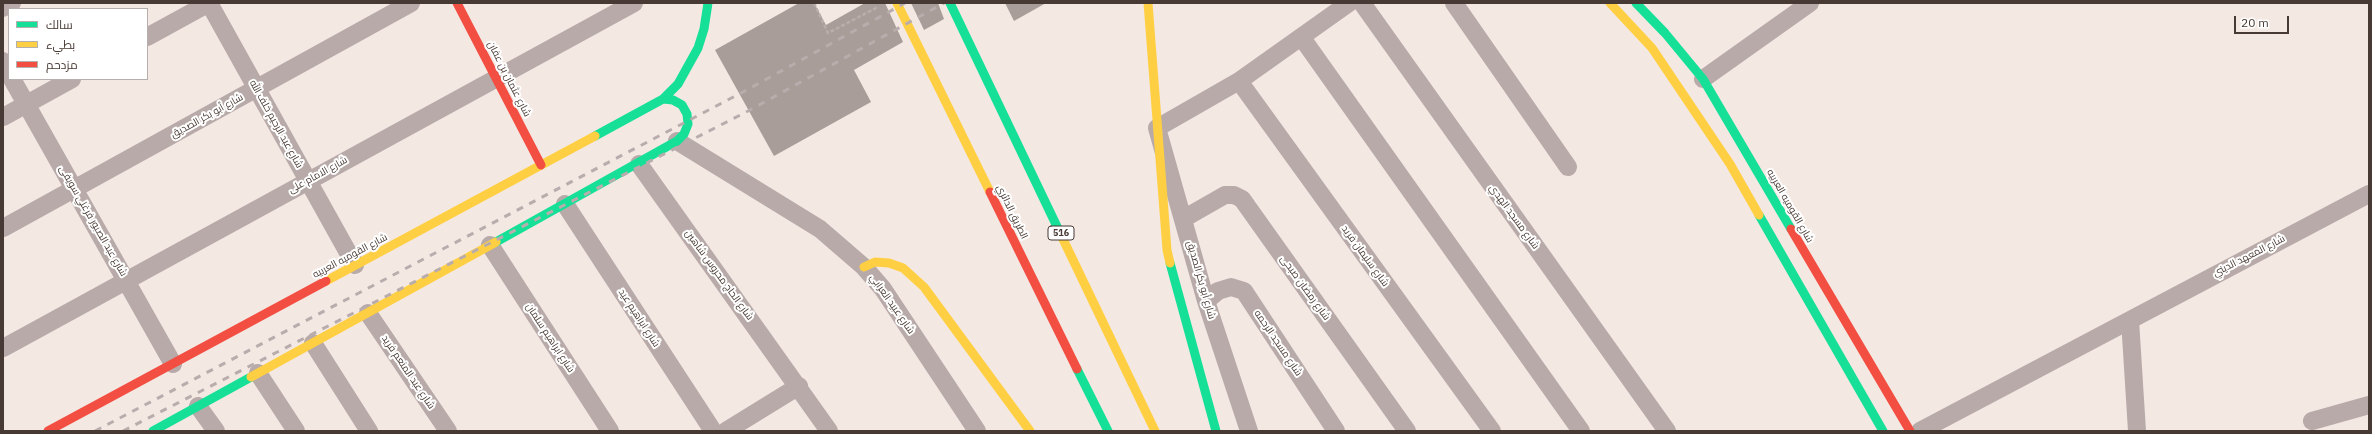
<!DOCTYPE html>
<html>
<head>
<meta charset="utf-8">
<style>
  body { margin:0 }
  #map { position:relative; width:2372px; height:434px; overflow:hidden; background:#f4e8e3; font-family:"IBM Plex Sans",Cairo,sans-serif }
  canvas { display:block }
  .frame { position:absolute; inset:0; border:4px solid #473933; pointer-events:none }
  .legend { position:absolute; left:8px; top:8px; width:140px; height:72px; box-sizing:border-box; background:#fff; border:1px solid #b5b0ad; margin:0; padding:5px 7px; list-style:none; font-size:12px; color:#473933 }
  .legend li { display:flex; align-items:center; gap:8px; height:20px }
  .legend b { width:20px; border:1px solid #b5b0ad }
  .scale { position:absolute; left:2234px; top:16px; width:55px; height:18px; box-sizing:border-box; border:2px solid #473933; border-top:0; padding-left:5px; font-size:12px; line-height:14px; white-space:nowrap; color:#473933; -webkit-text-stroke:3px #fff; paint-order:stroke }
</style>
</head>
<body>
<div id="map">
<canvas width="2372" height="434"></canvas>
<div class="frame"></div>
<ul class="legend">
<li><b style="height:5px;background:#16e098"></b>سالك</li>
<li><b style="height:5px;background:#ffcf43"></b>بطيء</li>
<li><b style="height:5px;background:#f24e42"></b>مزدحم</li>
</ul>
<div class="scale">20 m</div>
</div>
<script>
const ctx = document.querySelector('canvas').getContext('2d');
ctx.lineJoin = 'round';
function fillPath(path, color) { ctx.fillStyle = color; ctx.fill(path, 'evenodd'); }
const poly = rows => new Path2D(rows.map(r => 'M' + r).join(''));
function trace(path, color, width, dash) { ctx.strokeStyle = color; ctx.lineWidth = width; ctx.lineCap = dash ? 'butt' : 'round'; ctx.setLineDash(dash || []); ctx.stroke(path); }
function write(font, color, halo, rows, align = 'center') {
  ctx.font = font + ' "IBM Plex Sans",Cairo,sans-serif'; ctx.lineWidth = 4; ctx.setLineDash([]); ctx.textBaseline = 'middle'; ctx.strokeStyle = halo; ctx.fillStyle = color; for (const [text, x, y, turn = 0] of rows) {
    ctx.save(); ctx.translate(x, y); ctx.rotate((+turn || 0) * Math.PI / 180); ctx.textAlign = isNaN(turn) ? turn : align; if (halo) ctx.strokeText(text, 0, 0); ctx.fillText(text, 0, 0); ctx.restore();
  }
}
fillPath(poly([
  [799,3,814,3,826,25,865,3,885,3,903,42,854,70,871,102,774,156,715,50],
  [911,3,938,3,944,19,924,30],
  [1005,3,1046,3,1014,21]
]), '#a89d98');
trace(poly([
  [814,3,828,33,878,7]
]), '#b9aeac', 2.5, [4, 2]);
trace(poly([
  [209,3,355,265],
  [1362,3,1667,431],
  [1454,3,1568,167],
  [3,8,12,3],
  [147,37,209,3],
  [1302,38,1581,431],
  [3,61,9,73],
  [12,79,173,364],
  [1703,79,1810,3],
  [1239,81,1492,431],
  [3,117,72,79],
  [677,141,820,229,864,267,883,289,977,431],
  [639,164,829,431],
  [565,204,713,431],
  [1183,219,1225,195,1234,195,1242,199,1407,431],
  [3,228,411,3],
  [490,245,610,431],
  [1206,301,1218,291,1231,287,1244,291,1336,431],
  [368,313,448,431],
  [2130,320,2137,431],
  [313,343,369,431],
  [3,348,634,3],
  [258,373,296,431],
  [198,406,216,431],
  [2312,421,2369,405],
  [726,431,799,386],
  [1249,431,1206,301,1157,128,1239,81,1349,3],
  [1920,431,2369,194]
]), '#b8aaa9', 18);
trace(poly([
  [950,3,1062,237],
  [1636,3,1665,33,1703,79,1791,229],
  [663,99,678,84,698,48,704,29,708,3],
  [1759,215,1883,431],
  [496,242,677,141,684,134,688,124,687,114,682,105,673,100,663,99,595,136],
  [1170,263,1216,431],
  [1077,369,1108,431],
  [153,431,251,377]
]), '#16e098', 9);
trace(poly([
  [897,3,990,192],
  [1148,3,1167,250,1170,263],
  [1610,3,1652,48,1730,164,1759,215],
  [1062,237,1155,431],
  [864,267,875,262,889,263,903,268,924,287,1030,431],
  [326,281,595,136],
  [251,377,496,242]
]), '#ffcf43', 9);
trace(poly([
  [457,3,541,165],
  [990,192,1077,369],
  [1791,229,1910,431],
  [48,431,326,281]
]), '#f24e42', 9);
trace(poly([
  [95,431,743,92,905,3],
  [123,431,752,109,944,3]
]), '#b8adac', 3, [7, 7]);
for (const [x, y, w] of [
  [1061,233,26]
]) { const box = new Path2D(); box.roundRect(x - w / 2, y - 7, w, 14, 3); ctx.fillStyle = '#fff'; ctx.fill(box); trace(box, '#473933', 1); }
write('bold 9px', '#473933', null, [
  ["516",1061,233]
]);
write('10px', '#473933', '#fff', [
  ["شارع عثمان بن عفان",509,79,63],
  ["شارع أبو بكر الصديق",207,116,-29],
  ["شارع عبد الرحيم خلف الله",276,124,61],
  ["شارع الامام على",318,175,-29],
  ["شارع القوميه العربيه",1790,206,60],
  ["الطريق الدائري",1012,212,64],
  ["شارع مسجد الهدي",1514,217,54],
  ["شارع عبد الصبور فرغلي سويفى",93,221,60],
  ["شارع القوميه العربيه",350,256,-28],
  ["شارع سليمان فريد",1365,256,54],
  ["شارع المعهد الديني",2249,256,-27],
  ["شارع الحاج محروس شاهين",719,275,54],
  ["شارع أبو بكر الصديق",1201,280,74],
  ["شارع رمضان صبحى",1305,288,54],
  ["شارع عبيد العرابي",892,304,55],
  ["شارع ابراهيم عيد",639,318,57],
  ["شارع ابراهيم سلمان",550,338,57],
  ["شارع مسجد الرحمه",1278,343,56],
  ["شارع عبد المنعم فريد",408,372,56]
]);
</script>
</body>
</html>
